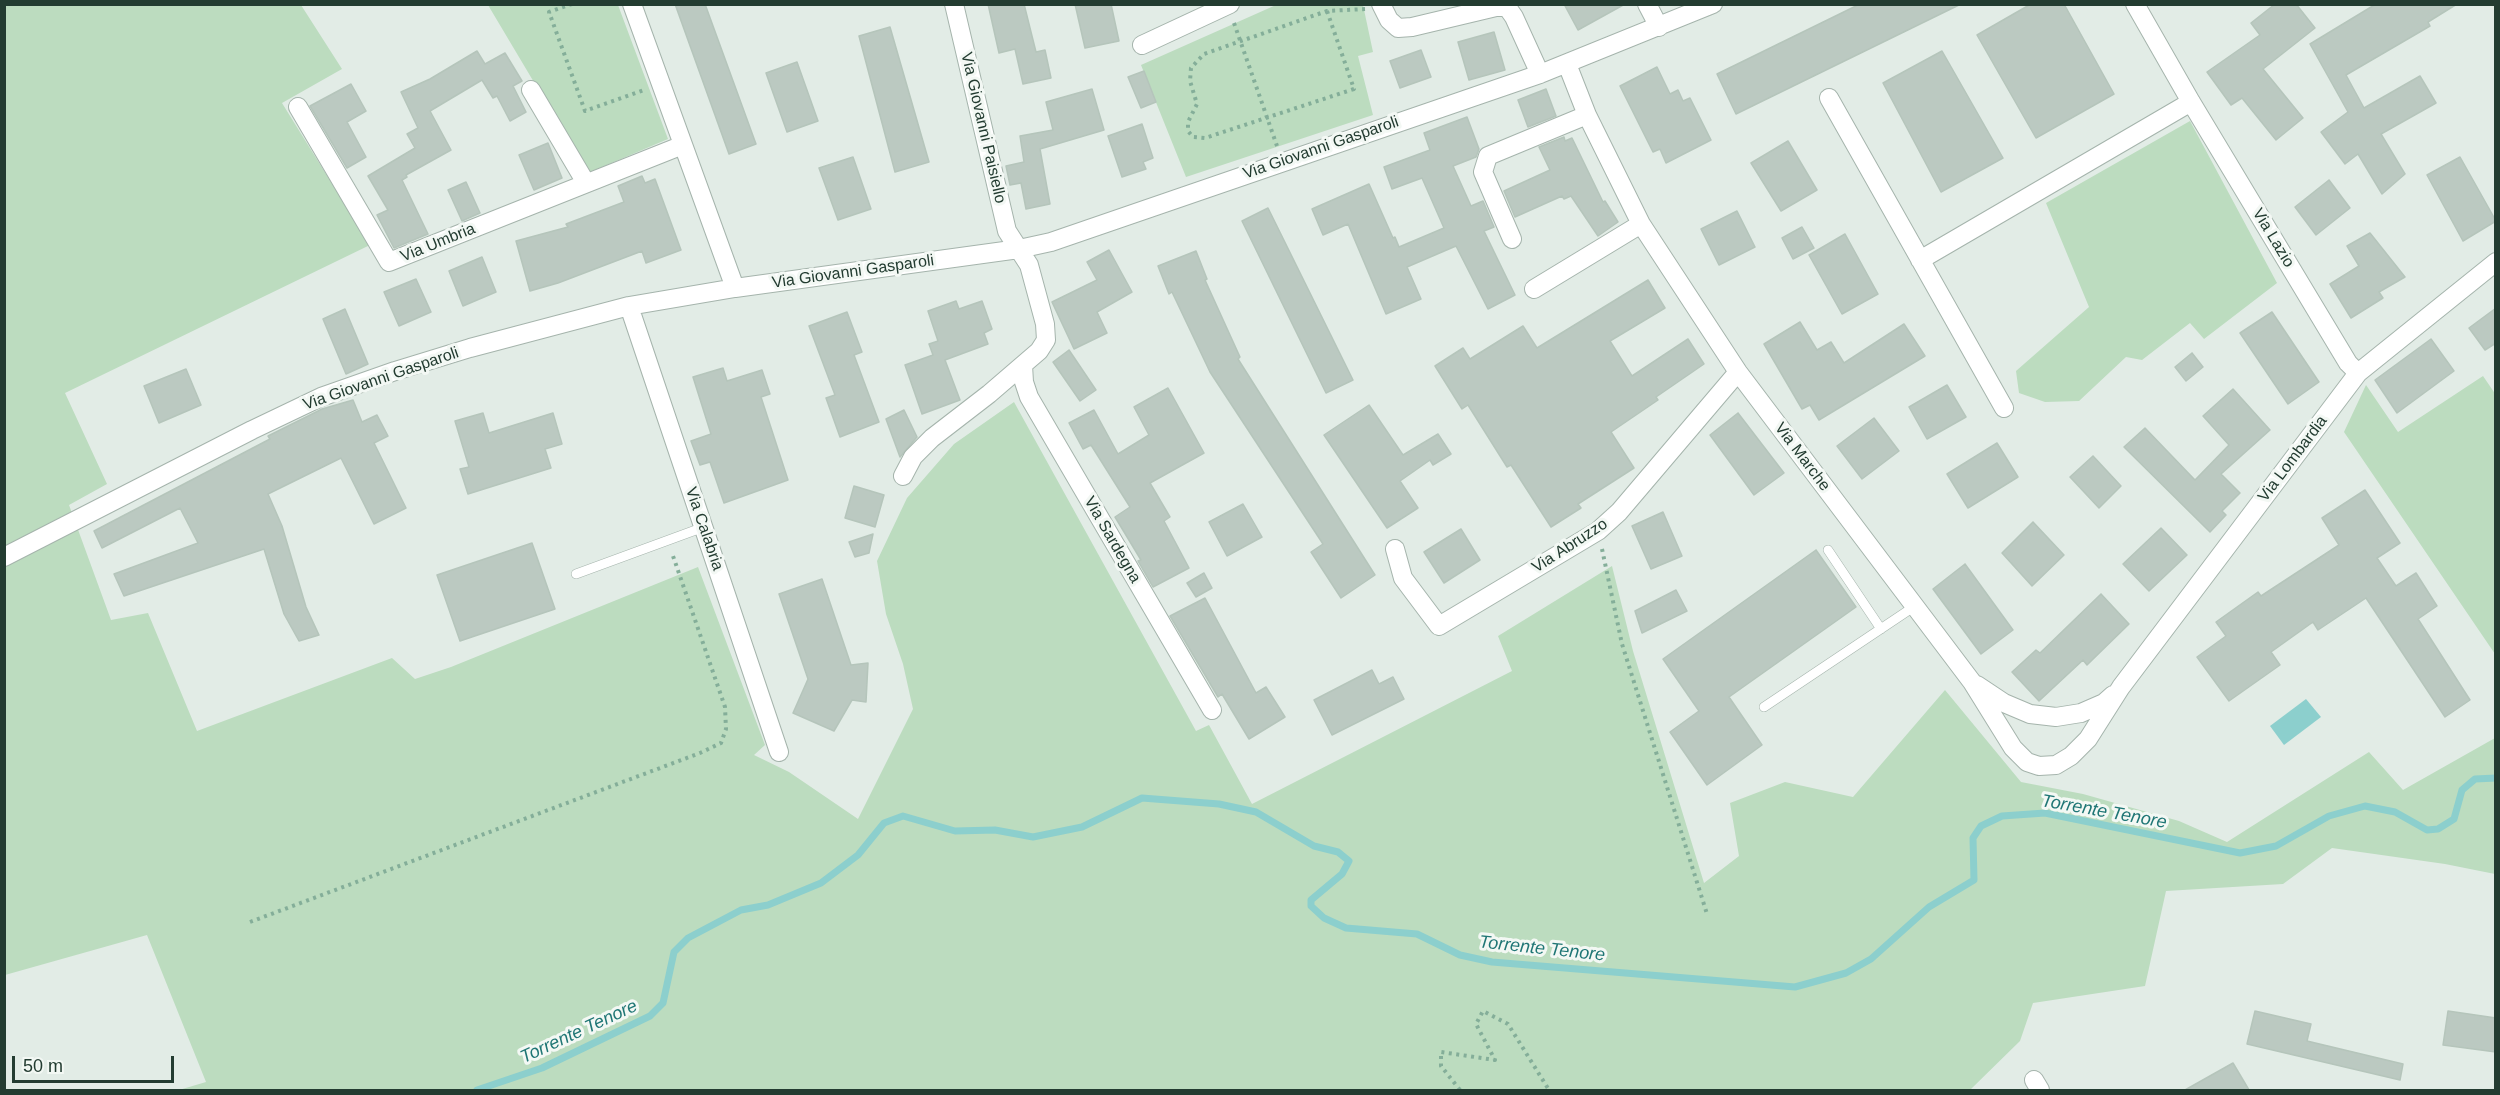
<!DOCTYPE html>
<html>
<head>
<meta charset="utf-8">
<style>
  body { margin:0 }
  #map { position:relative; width:2500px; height:1095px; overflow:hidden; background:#e2ece6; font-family:Arial,sans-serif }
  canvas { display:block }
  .frame { position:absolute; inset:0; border:6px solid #233c31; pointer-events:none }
  .scale { position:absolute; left:12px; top:1056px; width:162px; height:27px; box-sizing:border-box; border:3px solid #233c31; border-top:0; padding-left:8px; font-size:18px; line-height:21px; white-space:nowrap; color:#233c31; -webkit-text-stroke:4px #f3f8f4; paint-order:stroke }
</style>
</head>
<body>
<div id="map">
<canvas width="2500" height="1095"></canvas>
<div class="frame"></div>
<div class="scale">50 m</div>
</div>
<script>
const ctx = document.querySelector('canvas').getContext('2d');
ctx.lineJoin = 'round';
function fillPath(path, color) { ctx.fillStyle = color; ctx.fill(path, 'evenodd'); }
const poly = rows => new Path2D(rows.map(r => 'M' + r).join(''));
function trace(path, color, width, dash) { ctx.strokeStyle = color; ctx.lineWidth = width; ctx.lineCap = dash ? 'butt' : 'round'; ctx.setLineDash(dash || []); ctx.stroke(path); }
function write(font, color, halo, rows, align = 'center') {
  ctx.font = font + ' Arial,sans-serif'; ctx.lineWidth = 6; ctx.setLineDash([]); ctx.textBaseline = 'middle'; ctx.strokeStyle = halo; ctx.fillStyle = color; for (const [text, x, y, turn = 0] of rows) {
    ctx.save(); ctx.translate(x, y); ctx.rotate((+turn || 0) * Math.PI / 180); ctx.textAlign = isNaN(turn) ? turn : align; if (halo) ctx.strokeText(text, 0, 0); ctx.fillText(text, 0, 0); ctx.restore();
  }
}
fillPath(poly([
  [5,5,301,5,342,69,282,103,370,245,65,393,107,484,69,505,111,620,148,613,197,731,392,658,415,679,451,667,698,567,765,745,754,755,789,772,858,819,913,709,903,664,886,614,877,561,907,498,954,444,1014,402,1196,731,1209,725,1252,804,1512,671,1498,636,1612,566,1633,651,1704,883,1739,856,1730,803,1785,782,1853,797,1945,690,2021,782,2083,794,2179,821,2227,842,2369,752,2403,790,2495,738,2495,874,2445,864,2332,848,2283,884,2166,891,2145,986,2033,1003,2020,1041,1970,1090,179,1090,206,1082,147,935,5,975],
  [488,5,618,5,668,139,588,173],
  [1276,5,1363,5,1373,52,1358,56,1373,115,1186,177,1141,65],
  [2190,121,2277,283,2204,339,2190,323,2142,360,2126,357,2079,401,2045,402,2019,393,2016,371,2089,307,2046,203],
  [2483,376,2496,395,2495,654,2344,432,2366,385,2398,432]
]), '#bcdcbf');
fillPath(poly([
  [2306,699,2321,717,2284,745,2270,726]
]), '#8ccfcd');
trace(poly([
  [477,1090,542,1068,650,1016,663,1003,674,952,688,938,741,910,768,905,821,883,858,855,884,823,903,816,955,831,995,830,1033,837,1082,827,1142,798,1219,804,1256,812,1314,846,1338,852,1349,861,1342,874,1311,900,1311,906,1324,918,1346,928,1417,934,1460,955,1492,962,1795,987,1846,973,1871,959,1929,907,1974,880,1973,838,1981,826,2002,816,2045,813,2240,853,2276,846,2329,816,2365,806,2395,812,2427,830,2438,829,2454,819,2462,790,2475,779,2496,778]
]), '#8ccfcd', 7);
const building = poly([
  [675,4,705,4,756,144,729,154,675,4],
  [988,4,1024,4,1036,52,1045,50,1051,78,1023,84,1015,49,999,53,988,4],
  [1075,4,1111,4,1119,41,1085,48,1075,4],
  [1564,4,1625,4,1578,30,1564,4],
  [1860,4,1961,4,1736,114,1717,74,1860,4],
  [2031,4,2064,4,2114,94,2036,138,1977,35,2031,4],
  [2275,4,2296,4,2315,28,2263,69,2303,118,2276,140,2242,98,2231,105,2207,72,2260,35,2251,23,2275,4],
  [2376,4,2457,4,2428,22,2430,26,2346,75,2364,108,2420,76,2436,103,2381,134,2405,174,2382,194,2358,154,2345,164,2321,132,2348,112,2310,44,2376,4],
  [890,27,929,162,895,172,859,36,890,27],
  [1494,32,1505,70,1469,80,1458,42,1494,32],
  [1421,50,1431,77,1400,88,1390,61,1421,50],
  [477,51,485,64,505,53,522,81,513,86,526,112,510,121,497,96,493,98,482,80,430,111,451,150,406,175,407,177,402,180,428,234,394,248,377,215,388,210,368,176,415,148,407,134,418,128,401,92,430,79,477,51],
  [1942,51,2003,158,1941,192,1883,83,1942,51],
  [797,62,818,121,787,132,766,73,797,62],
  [1657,67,1670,94,1678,90,1683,101,1690,98,1711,140,1666,163,1660,149,1653,152,1620,86,1657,67],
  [1144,71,1156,102,1141,108,1128,77,1144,71],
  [351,84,366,111,347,122,366,157,347,168,310,106,351,84],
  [1092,89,1104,130,1040,149,1050,204,1026,209,1021,183,1010,185,1006,166,1024,162,1020,136,1053,130,1046,102,1092,89],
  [1546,89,1556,116,1528,127,1518,100,1546,89],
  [1467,117,1479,149,1476,157,1453,166,1471,206,1483,201,1494,227,1484,231,1515,295,1488,309,1456,246,1407,267,1421,299,1386,314,1348,224,1323,235,1312,209,1369,184,1393,238,1395,237,1399,247,1444,228,1422,178,1392,189,1384,167,1430,150,1424,133,1467,117],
  [1142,124,1153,158,1143,162,1146,169,1122,177,1108,136,1142,124],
  [1564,137,1565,141,1572,138,1603,202,1605,201,1618,222,1598,236,1571,196,1564,199,1562,196,1515,217,1504,191,1550,170,1539,147,1564,137],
  [1788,141,1817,190,1781,211,1751,163,1788,141],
  [548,143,562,178,534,190,519,155,548,143],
  [853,157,871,209,838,220,819,168,853,157],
  [2460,157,2496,221,2463,241,2427,175,2460,157],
  [642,176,645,183,655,179,681,250,646,263,642,251,558,283,530,291,516,241,568,227,566,224,624,202,618,186,642,176],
  [2329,180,2350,208,2316,235,2295,207,2329,180],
  [466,182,480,213,462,221,448,190,466,182],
  [1268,208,1353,380,1326,393,1242,221,1268,208],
  [1737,211,1755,247,1719,265,1701,229,1737,211],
  [1802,227,1814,248,1793,259,1782,238,1802,227],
  [2370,233,2405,277,2379,292,2383,298,2351,318,2330,284,2359,266,2347,246,2370,233],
  [1845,234,1878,294,1842,314,1809,255,1845,234],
  [1109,250,1132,292,1097,312,1107,333,1074,349,1052,302,1097,280,1087,262,1109,250],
  [1196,251,1207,279,1205,280,1240,357,1238,359,1375,575,1341,598,1311,552,1323,544,1210,372,1172,292,1169,294,1158,266,1196,251],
  [482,257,496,292,463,306,449,271,482,257],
  [416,279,431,312,399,326,384,292,416,279],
  [1648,280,1665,308,1610,341,1632,376,1688,339,1704,364,1656,397,1658,400,1611,432,1634,468,1578,504,1581,508,1551,527,1511,465,1507,467,1468,405,1462,409,1435,366,1463,348,1470,359,1523,326,1537,348,1648,280],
  [956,301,959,309,982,301,992,329,984,333,988,344,945,360,960,400,922,414,905,365,933,355,929,344,938,341,928,311,956,301],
  [2496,308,2496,343,2485,350,2469,328,2496,308],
  [345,309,368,364,346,374,323,319,345,309],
  [847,312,862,352,854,355,879,422,840,437,826,398,835,395,809,326,847,312],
  [2272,312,2319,382,2288,404,2240,333,2272,312],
  [1800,322,1817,350,1831,342,1844,363,1904,324,1925,356,1819,420,1810,405,1802,409,1764,344,1800,322],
  [2431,339,2454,371,2397,413,2375,380,2431,339],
  [1069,350,1096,390,1080,401,1053,362,1069,350],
  [2192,353,2203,367,2186,381,2175,367,2192,353],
  [723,368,727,381,762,370,770,394,761,397,788,480,724,503,710,462,700,465,691,441,711,434,693,377,723,368],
  [186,369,201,405,159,423,144,386,186,369],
  [1947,385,1966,417,1927,439,1909,407,1947,385],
  [1168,388,1204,453,1150,483,1170,517,1164,521,1189,568,1153,587,1138,561,1141,560,1115,517,1130,507,1091,445,1083,449,1069,423,1094,410,1118,454,1149,435,1134,407,1168,388],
  [2233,389,2270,430,2221,474,2240,493,2222,511,2226,515,2210,532,2124,447,2145,428,2195,480,2229,445,2203,416,2233,389],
  [353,400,362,422,377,415,388,436,374,443,406,508,374,524,341,458,268,494,282,526,306,607,319,635,299,641,284,614,264,549,124,596,114,574,198,543,180,508,102,548,94,531,270,439,268,436,322,409,353,400],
  [1369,405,1403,455,1438,434,1451,454,1433,465,1430,460,1400,481,1418,508,1387,528,1324,435,1369,405],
  [904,410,917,437,900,457,886,419,904,410],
  [483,413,489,433,553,413,562,444,545,449,551,468,468,494,460,469,469,467,455,421,483,413],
  [1738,413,1784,473,1754,495,1710,435,1738,413],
  [1874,418,1899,451,1862,479,1837,446,1874,418],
  [1997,443,2018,477,1968,508,1947,474,1997,443],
  [2093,456,2121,486,2099,508,2070,477,2093,456],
  [854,486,884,495,875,527,845,518,854,486],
  [2365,490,2400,543,2377,558,2396,586,2416,573,2437,606,2418,619,2470,700,2445,717,2366,598,2318,630,2313,622,2271,652,2280,665,2229,701,2197,657,2226,636,2216,622,2258,592,2261,596,2339,545,2322,518,2365,490],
  [1243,504,1262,537,1227,556,1209,522,1243,504],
  [1663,512,1682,556,1651,569,1632,526,1663,512],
  [2033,522,2064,555,2032,586,2002,553,2033,522],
  [2161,528,2187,555,2149,591,2123,564,2161,528],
  [1461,529,1480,560,1444,583,1424,552,1461,529],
  [873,534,869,553,855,557,849,542,873,534],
  [532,543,555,609,460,641,437,575,532,543],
  [1816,550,1856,607,1729,697,1762,745,1707,785,1670,732,1699,711,1663,659,1816,550],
  [1965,564,2013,630,1981,654,1933,589,1965,564],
  [1204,573,1212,588,1196,597,1187,583,1204,573],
  [822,579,851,665,868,663,866,702,852,700,834,731,793,713,808,679,779,594,822,579],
  [1676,590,1687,611,1642,633,1635,611,1676,590],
  [2101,594,2129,624,2087,665,2083,660,2039,701,2012,672,2036,650,2040,653,2101,594],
  [1205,598,1256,693,1266,687,1285,717,1249,739,1222,694,1218,697,1170,616,1205,598],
  [1372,670,1379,684,1393,677,1404,699,1332,735,1314,700,1372,670],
  [2255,1011,2311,1024,2307,1041,2403,1064,2400,1080,2247,1044,2255,1011],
  [2448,1011,2496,1018,2496,1052,2443,1045,2448,1011],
  [2233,1063,2249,1090,2185,1090,2233,1063]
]);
fillPath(building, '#bbc9c1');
trace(building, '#b5c5bb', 1.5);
const service = poly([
  [1828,550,1881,629],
  [576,574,704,527],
  [1764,707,1915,606]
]);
const minor = poly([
  [632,4,735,288],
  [1381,4,1389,20,1398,28,1412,27,1496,7,1507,7,1514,17,1540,74],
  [1647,4,1659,27],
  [2135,4,2191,102,2348,363,2358,373],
  [1142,45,1230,4],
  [1567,64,1587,115,1641,224,1738,372,1972,682,2013,748,2027,762,2039,766,2056,765,2071,756,2088,739,2121,687,2358,373,2496,262],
  [531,90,586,183],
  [1829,98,2004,408],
  [298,107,389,262,683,145],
  [1512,239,1483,172,1488,156,1587,115],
  [1920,260,2191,102],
  [1534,289,1641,224],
  [629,306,779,752],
  [1023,365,1024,382,1029,397,1212,710],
  [903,476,913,457,932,438,989,394,1039,351,1046,340,1045,324,1029,265,1007,231,954,4],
  [1395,549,1403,578,1439,626,1598,531,1619,512,1738,372],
  [4,557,252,430,321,397,395,371,470,348,629,306,735,288,1019,249,1051,242,1540,74,1713,4],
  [1977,685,2004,703,2030,714,2056,717,2081,713,2104,703,2113,695],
  [2034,1080,2040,1090]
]);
trace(service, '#a5b4ac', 10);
trace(minor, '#a5b4ac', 20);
trace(poly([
  [572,4,549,12,585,111,644,90],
  [1327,11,1354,89,1205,138,1193,137,1188,131,1188,122,1197,104,1190,81,1191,68,1204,54,1327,11,1365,9],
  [1234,23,1277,146],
  [1602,549,1622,644,1707,914],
  [250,922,700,753,721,743,726,729,725,707,672,553],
  [1460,1090,1441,1066,1441,1052,1495,1060,1476,1024,1483,1011,1508,1024,1549,1090]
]), '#84ae99', 4, [3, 4.5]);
trace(service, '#fff', 9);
trace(minor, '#fff', 18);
write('16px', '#233c31', '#f3f8f4', [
  ["Via Giovanni Paisiello",983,128,77],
  ["Via Giovanni Gasparoli",1321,148,-19],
  ["Via Lazio",2273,238,59],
  ["Via Umbria",438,243,-22],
  ["Via Giovanni Gasparoli",853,272,-8],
  ["Via Giovanni Gasparoli",381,379,-19],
  ["Via Marche",1802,457,53],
  ["Via Lombardia",2293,459,-53],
  ["Via Calabria",704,529,71],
  ["Via Sardegna",1112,540,60],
  ["Via Abruzzo",1570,546,-33]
]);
write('italic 18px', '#1f7675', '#f3f8f4', [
  ["Torrente Tenore",2104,812,10],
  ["Torrente Tenore",1542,949,6],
  ["Torrente Tenore",579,1032,-25]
]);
</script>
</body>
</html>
